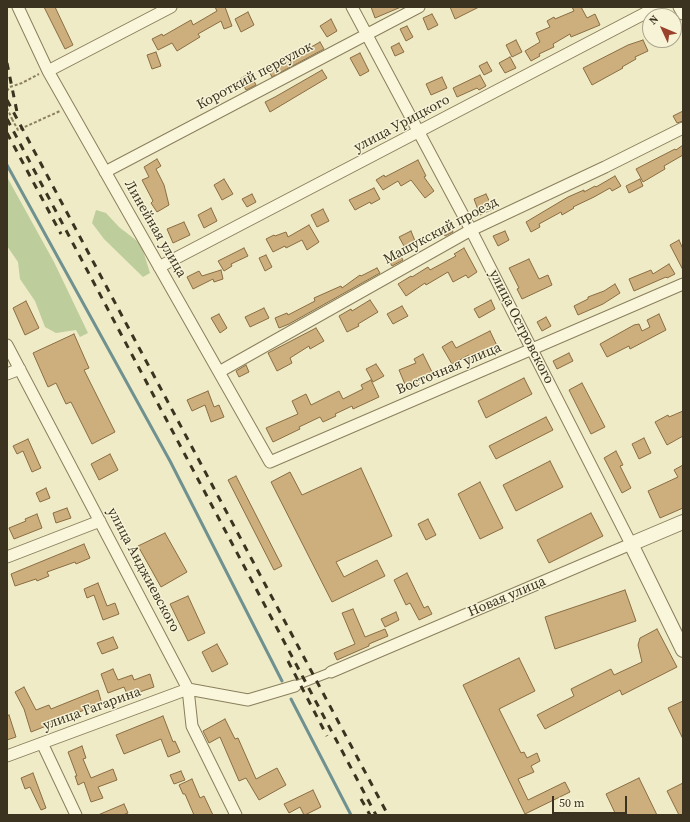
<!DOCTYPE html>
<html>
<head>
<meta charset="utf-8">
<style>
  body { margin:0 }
  #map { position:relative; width:690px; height:822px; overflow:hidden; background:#efebc7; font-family:"Source Serif 4",serif }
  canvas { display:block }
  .frame { position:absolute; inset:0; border:8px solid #3b3320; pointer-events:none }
  .north { position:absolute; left:642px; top:8px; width:40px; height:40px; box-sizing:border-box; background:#f6f3d7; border:1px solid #aba68e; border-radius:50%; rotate:314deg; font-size:11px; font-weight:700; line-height:16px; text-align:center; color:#3b3320 }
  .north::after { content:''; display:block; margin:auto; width:14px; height:18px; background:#9a422c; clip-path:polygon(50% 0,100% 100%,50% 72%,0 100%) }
  .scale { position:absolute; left:552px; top:796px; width:75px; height:18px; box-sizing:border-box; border:2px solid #3b3320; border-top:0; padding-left:5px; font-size:12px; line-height:14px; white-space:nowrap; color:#3b3320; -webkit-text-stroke:3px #f6f3d7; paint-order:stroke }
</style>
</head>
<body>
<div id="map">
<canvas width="690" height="822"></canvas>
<div class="frame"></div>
<div class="north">N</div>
<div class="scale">50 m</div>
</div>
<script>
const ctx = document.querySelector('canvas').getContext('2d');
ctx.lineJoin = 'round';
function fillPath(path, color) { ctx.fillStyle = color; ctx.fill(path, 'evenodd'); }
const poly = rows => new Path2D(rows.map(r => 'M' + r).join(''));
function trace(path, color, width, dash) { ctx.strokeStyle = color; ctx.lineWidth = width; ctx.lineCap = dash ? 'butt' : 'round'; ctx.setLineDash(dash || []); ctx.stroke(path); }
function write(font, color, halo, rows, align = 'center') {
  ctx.font = font + ' "Source Serif 4",serif'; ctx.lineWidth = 3; ctx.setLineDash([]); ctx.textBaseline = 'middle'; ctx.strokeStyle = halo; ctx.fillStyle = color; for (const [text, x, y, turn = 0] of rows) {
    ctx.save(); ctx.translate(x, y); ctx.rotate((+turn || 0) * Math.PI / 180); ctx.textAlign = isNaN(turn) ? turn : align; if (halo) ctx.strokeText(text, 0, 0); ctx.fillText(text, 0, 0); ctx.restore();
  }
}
fillPath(poly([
  [7,177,54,262,88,333,80,337,76,330,56,333,45,327,35,301,20,279,18,262,7,246],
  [96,210,106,213,119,227,141,244,150,273,143,277,104,239,92,223]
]), '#bdcd9b');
trace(poly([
  [7,165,170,461,282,681],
  [291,699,351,815]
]), '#6f9190', 3);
const building = poly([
  [44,7,55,7,73,45,65,49,44,7],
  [215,7,225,7,232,26,224,29,221,21,198,34,200,37,177,51,172,43,158,50,152,39,162,34,163,36,191,20,193,25,217,11,215,7],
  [371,7,401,7,375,18,371,7],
  [450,7,479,7,455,19,450,7],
  [572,7,581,7,587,18,595,14,600,25,571,37,570,34,553,44,554,47,539,54,540,56,531,61,525,51,540,42,536,33,550,27,547,21,554,17,555,19,574,11,572,7],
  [248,12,254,25,241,32,235,19,248,12],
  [432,14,438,25,428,30,423,18,432,14],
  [331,19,337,31,327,37,320,26,331,19],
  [407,26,413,37,406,41,400,29,407,26],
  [516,40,522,52,512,57,506,45,516,40],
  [643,40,648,51,635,57,636,59,622,67,623,68,592,85,583,68,628,45,643,40],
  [320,42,324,49,272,77,268,69,288,58,288,56,298,51,299,54,320,42],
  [399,43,404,52,395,56,391,47,399,43],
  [156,52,161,66,152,69,147,55,156,52],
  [360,53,369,71,360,76,350,58,360,53],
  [510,57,516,68,505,73,499,63,510,57],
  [487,62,492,71,484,75,479,66,487,62],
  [322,70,327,78,270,112,265,102,275,97,322,70],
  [250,73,256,85,246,90,240,79,250,73],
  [480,75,486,86,479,90,477,88,457,97,453,88,480,75],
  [442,77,447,88,431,95,426,84,442,77],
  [683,111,683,121,677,123,673,116,683,111],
  [683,145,683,155,664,166,665,169,643,182,636,169,675,149,676,150,683,145],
  [157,159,161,166,156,169,164,185,169,205,157,212,151,203,153,201,142,180,149,177,144,167,157,159],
  [418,160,426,176,424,177,434,191,425,198,411,180,401,186,398,181,383,190,376,180,384,175,385,177,418,160],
  [615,176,621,186,612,191,610,188,594,197,573,207,574,208,562,215,561,212,539,224,540,227,531,232,526,222,568,197,584,190,584,192,595,186,596,187,615,176],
  [224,179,233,194,222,200,214,185,224,179],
  [640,179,643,186,629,193,626,186,640,179],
  [374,188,380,199,371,204,370,202,355,210,349,200,374,188],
  [252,194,256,202,247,207,242,199,252,194],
  [486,194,493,209,480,215,474,199,486,194],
  [211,208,217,221,204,228,198,215,211,208],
  [323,209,329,221,317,227,311,215,323,209],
  [184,222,190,235,173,243,167,229,184,222],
  [309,225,319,242,307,250,302,240,286,248,285,246,273,252,266,239,274,235,275,236,286,232,288,237,309,225],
  [450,225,453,232,445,236,442,229,450,225],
  [411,231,415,241,404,246,399,237,411,231],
  [505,231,509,240,498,246,493,236,505,231],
  [679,240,683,249,683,270,670,245,679,240],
  [244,248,248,256,231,264,232,266,224,271,218,261,244,248],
  [464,248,477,272,468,278,466,275,453,282,448,272,426,285,425,283,406,296,398,284,411,276,412,277,428,267,430,270,456,256,454,254,464,248],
  [399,253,403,260,392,266,388,259,399,253],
  [266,255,272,267,265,271,259,258,266,255],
  [529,259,539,279,548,275,552,285,522,299,517,289,519,288,509,268,529,259],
  [669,264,675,274,667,278,666,277,634,291,629,279,651,270,653,274,669,264],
  [377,268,380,273,289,324,279,328,275,318,287,313,288,315,315,301,314,298,341,286,342,288,360,275,361,276,377,268],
  [221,270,223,279,214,282,213,279,193,289,187,277,199,271,202,276,221,270],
  [615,284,620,293,603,304,578,315,574,306,588,299,588,297,604,291,615,284],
  [370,300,378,312,358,324,359,326,347,332,339,316,351,309,352,311,370,300],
  [491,300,495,309,479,318,474,309,491,300],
  [26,301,39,328,25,335,13,308,26,301],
  [402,306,408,316,393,324,387,314,402,306],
  [264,308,269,318,250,327,245,317,264,308],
  [219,314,227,328,220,333,211,318,219,314],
  [659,314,666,330,630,349,629,346,607,357,600,344,634,325,639,324,642,331,650,327,647,320,659,314],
  [546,317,551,326,542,331,537,322,546,317],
  [316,328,324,341,310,349,309,346,290,358,292,363,277,371,268,353,316,328],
  [490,331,499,350,472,361,469,355,452,364,442,347,452,341,456,348,490,331],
  [74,334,89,368,84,370,115,432,92,444,71,402,66,404,56,383,48,387,33,353,74,334],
  [569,353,573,361,557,369,553,361,569,353],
  [423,354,433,374,419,381,420,384,407,389,399,370,416,363,414,359,423,354],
  [376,364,384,376,373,382,366,369,376,364],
  [246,365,249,372,239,377,236,371,246,365],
  [524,378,532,394,486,418,478,401,524,378],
  [371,380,379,397,353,409,352,406,335,414,336,416,323,422,320,417,299,427,300,429,273,442,266,428,298,414,292,401,306,394,311,405,339,391,343,399,363,389,361,385,371,380],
  [582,383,605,427,591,434,569,390,582,383],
  [208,391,214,407,219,405,224,417,211,422,205,405,192,411,187,400,208,391],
  [683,411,683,436,667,445,655,422,668,415,669,417,683,411],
  [546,417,553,430,496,459,489,446,546,417],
  [644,438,651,453,639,459,632,444,644,438],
  [28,439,41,468,32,472,23,451,17,454,13,446,28,439],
  [616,451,623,465,620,466,631,488,622,493,604,458,616,451],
  [110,454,118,470,99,480,91,464,110,454],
  [550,461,563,487,516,511,503,485,550,461],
  [683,465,683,508,660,518,648,491,678,477,674,470,683,465],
  [361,468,392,536,336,562,344,577,377,560,385,576,332,602,271,482,290,472,302,495,361,468],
  [236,476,282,566,274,570,228,480,236,476],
  [480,482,503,528,480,539,458,494,480,482],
  [46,488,50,498,40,502,36,493,46,488],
  [67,508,71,518,56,523,53,513,67,508],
  [591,513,603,536,549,563,537,540,591,513],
  [37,514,42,528,14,539,9,528,26,521,25,519,37,514],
  [428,519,436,535,426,540,418,524,428,519],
  [165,533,187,572,161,587,138,546,165,533],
  [84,544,90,558,76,564,75,562,47,572,49,576,37,581,36,579,15,586,11,574,84,544],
  [407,573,424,608,428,606,432,614,419,620,410,603,406,605,394,580,407,573],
  [98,583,107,606,115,603,119,614,103,620,94,595,87,598,84,589,98,583],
  [625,590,636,621,555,649,545,617,625,590],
  [188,596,205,633,188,641,170,604,188,596],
  [353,609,365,637,385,629,388,636,369,644,369,646,337,660,334,653,355,644,342,613,353,609],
  [396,612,399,620,385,627,381,619,396,612],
  [657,629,677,667,622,695,620,690,545,729,537,715,574,696,571,689,611,669,614,675,642,662,638,645,640,638,657,629],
  [113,637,118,648,102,654,97,643,113,637],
  [217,644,228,664,212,672,202,652,217,644],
  [519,658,535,691,499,709,521,753,524,752,527,758,537,753,540,761,531,766,534,772,518,779,528,800,565,782,570,792,525,814,463,685,519,658],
  [113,669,118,680,132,675,134,680,150,674,154,687,128,696,124,687,108,693,101,674,113,669],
  [24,687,36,710,49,705,51,709,98,690,102,704,79,712,79,713,31,732,24,709,15,692,24,687],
  [683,701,683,739,668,708,683,701],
  [9,715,16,737,7,740,7,716,9,715],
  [163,716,173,742,175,741,180,752,168,757,161,739,124,754,116,735,163,716],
  [225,719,235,739,238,738,256,779,277,768,286,785,259,800,246,778,239,781,220,737,209,743,203,731,225,719],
  [82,746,86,758,83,759,91,778,113,769,117,780,98,787,103,798,91,802,84,782,78,785,75,776,77,776,68,752,82,746],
  [181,771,185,780,174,784,170,775,181,771],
  [33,773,46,808,41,810,30,787,25,789,21,778,33,773],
  [639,778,657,815,616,815,606,794,639,778],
  [192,779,200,798,204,796,213,815,194,815,185,794,183,794,179,785,192,779],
  [683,783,683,815,679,815,667,791,683,783],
  [313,790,321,807,305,815,304,815,300,807,289,813,284,804,313,790],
  [124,804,128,813,123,815,98,815,124,804]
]);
fillPath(building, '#cdaf7d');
trace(building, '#8a6d42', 1);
const pedestrian = poly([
  [295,686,331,672]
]);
const minor = poly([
  [18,7,48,71,270,462,683,284],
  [679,7,683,14],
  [48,71,171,7],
  [105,172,419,7],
  [159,267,657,7],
  [7,345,188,689,192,726,236,815],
  [219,372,471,230,605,167,683,128],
  [7,374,20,369],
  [7,557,100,521],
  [331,672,631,544,471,230,352,7],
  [188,689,248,700,295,686],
  [42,743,76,815],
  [7,756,188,689]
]);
const tertiary = poly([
  [683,522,631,544,683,650]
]);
trace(pedestrian, '#8b7f5c', 10);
trace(minor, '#8b7f5c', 13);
trace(tertiary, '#8b7f5c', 16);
trace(poly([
  [7,91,10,87,22,83,39,74],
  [7,108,12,119,7,122],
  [12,119,18,130,60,111]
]), '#8b7f5c', 2, [3, 2]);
trace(pedestrian, '#f9f6db', 8);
trace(minor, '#f9f6db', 11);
trace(tertiary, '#f9f6db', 14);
trace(poly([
  [7,63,17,112],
  [7,100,388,815],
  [7,119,376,815],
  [7,133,61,234],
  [288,661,327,736],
  [361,799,370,815]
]), '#3b3320', 3, [7, 7]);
write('14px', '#3b3320', '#f6f3d7', [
  ["Короткий переулок",255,76,-28],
  ["улица Урицкого",402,124,-28],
  ["Линейная улица",155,229,60],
  ["Машукский проезд",441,231,-28],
  ["улица Островского",521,327,63],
  ["Восточная улица",449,369,-23],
  ["улица Анджиевского",143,570,62],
  ["Новая улица",507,597,-23],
  ["улица Гагарина",92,709,-20]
]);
</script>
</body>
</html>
